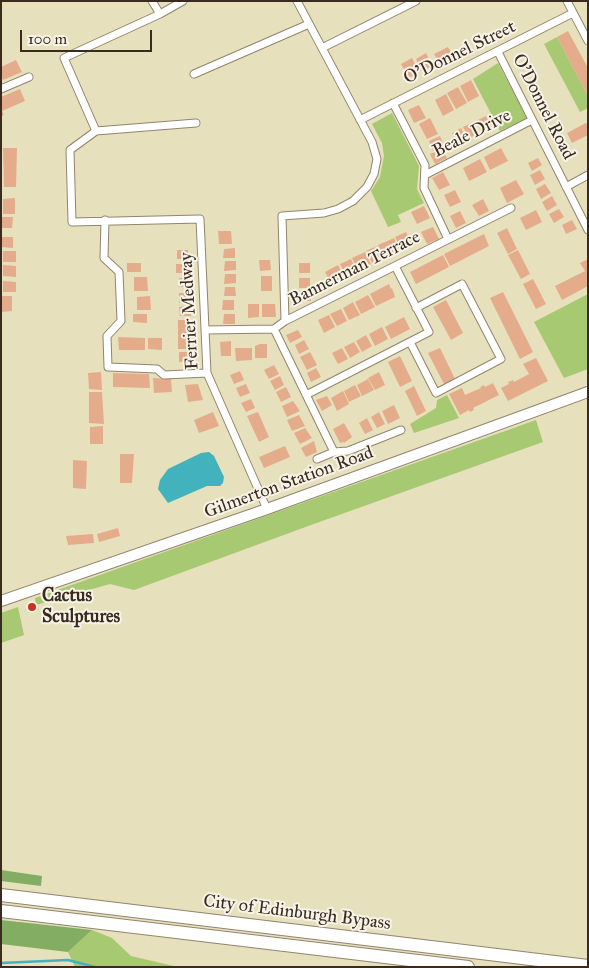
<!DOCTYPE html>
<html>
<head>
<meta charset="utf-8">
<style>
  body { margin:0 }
  #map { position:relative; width:589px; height:968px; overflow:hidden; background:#e7e0bc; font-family:"IM FELL Great Primer",serif }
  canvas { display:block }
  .frame { position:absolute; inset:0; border:2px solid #3b2a1e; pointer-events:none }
  .scale { position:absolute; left:20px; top:30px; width:132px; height:22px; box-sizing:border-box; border:2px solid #3b2a1e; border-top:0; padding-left:6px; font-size:15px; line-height:18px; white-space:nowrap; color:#3b2a1e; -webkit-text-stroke:4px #f7f3e8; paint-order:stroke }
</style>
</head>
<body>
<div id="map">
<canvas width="589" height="968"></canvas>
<div class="frame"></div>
<div class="scale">100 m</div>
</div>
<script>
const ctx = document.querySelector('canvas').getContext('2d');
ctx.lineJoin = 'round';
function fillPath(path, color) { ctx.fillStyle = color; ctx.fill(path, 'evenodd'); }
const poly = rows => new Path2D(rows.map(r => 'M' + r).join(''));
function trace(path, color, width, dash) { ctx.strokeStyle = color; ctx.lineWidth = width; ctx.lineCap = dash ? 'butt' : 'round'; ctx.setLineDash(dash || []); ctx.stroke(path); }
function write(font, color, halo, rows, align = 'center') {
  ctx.font = font + ' "IM FELL Great Primer",serif'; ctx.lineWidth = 4; ctx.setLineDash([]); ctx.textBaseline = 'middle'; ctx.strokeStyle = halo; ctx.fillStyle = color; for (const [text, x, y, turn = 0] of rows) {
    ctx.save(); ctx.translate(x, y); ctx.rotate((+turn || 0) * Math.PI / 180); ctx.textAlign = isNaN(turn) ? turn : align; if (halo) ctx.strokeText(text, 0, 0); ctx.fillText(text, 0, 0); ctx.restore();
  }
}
fillPath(poly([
  [557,37,588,96,588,108,580,112,544,44],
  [498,63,527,118,500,131,473,79],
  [392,113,419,166,417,189,424,203,398,215,401,222,388,227,371,191,380,177,384,156,382,143,372,124],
  [588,294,588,369,564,378,534,322],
  [447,395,459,418,414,433,410,424,436,408,437,400],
  [536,420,543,442,311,525,134,590,110,584,36,605,35,598],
  [18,607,24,635,1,643,1,613],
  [92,930,112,938,131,956,178,967,75,967,68,952]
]), '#a6c972');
fillPath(poly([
  [1,870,42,876,41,886,1,881],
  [1,920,92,930,68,952,1,944]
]), '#84ad64');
fillPath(poly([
  [209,452,214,456,224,477,223,483,220,486,207,486,168,503,158,489,160,480,168,469,201,453]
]), '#42b2bc');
trace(poly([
  [1,963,68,960,95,967]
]), '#42b2bc', 2.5);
fillPath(poly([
  [568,31,588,68,588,96,557,37],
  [448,47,455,59,441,66,434,54],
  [426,53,432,66,421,71,416,59],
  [412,58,419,72,409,78,401,64],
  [16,60,22,72,3,80,1,76,1,67],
  [471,80,479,96,468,102,460,86],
  [458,87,467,103,456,109,447,93],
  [20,89,25,101,2,111,4,115,1,116,1,97],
  [446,94,454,110,443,116,435,100],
  [419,105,426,118,414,123,408,110],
  [486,116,492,127,482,132,476,121],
  [430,118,438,134,427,139,419,124],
  [473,122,479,134,469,138,463,127],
  [586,123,588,126,588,135,572,143,567,133],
  [461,128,467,140,457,144,452,133],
  [440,136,444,145,433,151,429,141],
  [3,148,17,148,16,187,4,187],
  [501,148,508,161,490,170,484,157],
  [442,149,447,158,435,164,430,154],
  [538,158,542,165,532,171,528,163],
  [480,159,487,172,469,181,463,168],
  [540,170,545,179,535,185,530,175],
  [443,172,450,185,439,190,432,178],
  [516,180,524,194,507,203,500,188],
  [545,184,551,193,541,199,536,189],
  [455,190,461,202,450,207,444,195],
  [552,196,557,205,547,211,542,202],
  [15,198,15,214,3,214,3,199],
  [483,199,489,211,479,216,472,205],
  [424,206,430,218,417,224,411,212],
  [559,209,564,217,554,223,549,214],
  [536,210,542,222,526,230,520,218],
  [460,211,466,223,456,228,450,216],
  [1,217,13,217,12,228,1,228],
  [572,220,577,229,566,234,562,225],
  [433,227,439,239,427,244,421,232],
  [507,228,517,249,508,254,497,233],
  [218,231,231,231,232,244,219,244],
  [406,232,412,244,401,249,395,237],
  [484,234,489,246,450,266,444,254],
  [1,237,13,237,13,248,1,247],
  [394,238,400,250,384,257,378,245],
  [377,246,383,258,372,263,366,251],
  [235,248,235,258,223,258,224,249],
  [177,250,188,250,189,259,177,259],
  [518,250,530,274,521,279,508,255],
  [3,251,16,251,16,262,3,262],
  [365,252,371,264,358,270,352,258],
  [443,255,449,267,416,284,410,272],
  [351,259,357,271,346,276,340,264],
  [588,259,588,286,562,300,555,286,585,271,580,263],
  [259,260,270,260,271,270,260,271],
  [225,261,236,261,236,270,224,271],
  [127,263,141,263,141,272,127,272],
  [299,263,310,263,310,273,299,273],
  [176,264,187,264,188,273,176,273],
  [3,265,16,266,16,277,3,276],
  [338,265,344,277,331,284,325,272],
  [225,274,236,274,236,283,224,284],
  [261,276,272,276,272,291,261,291],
  [134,277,147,277,148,291,134,291],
  [179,278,190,278,191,287,179,287],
  [299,278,310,278,310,288,299,288],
  [533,279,546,304,536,309,523,284],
  [3,281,16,282,16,292,3,292],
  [389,284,391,289,392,288,395,297,376,306,370,294],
  [225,287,235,287,236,296,224,296],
  [300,291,311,291,311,301,298,301],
  [503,292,533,352,520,359,490,298],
  [179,293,190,293,191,302,179,303],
  [368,295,375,307,361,314,355,302],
  [1,296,12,296,12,311,1,312],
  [150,296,151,310,137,310,137,297],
  [223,300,234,300,234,310,222,310],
  [446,300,463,333,451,340,433,307],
  [353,302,360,315,349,320,343,308],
  [248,304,259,304,259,317,248,318],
  [262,304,275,304,276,317,262,317],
  [190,306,191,316,180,316,179,307],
  [341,309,347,321,337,326,330,314],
  [133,314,147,314,147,323,133,322],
  [224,314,235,314,235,324,223,324],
  [329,315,335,327,324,333,318,320],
  [404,317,410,329,391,339,385,327],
  [178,320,190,320,190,349,178,349],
  [382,327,388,339,375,346,369,334],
  [298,330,302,337,290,343,286,335],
  [366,335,372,346,362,352,356,341],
  [118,337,145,338,145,350,119,350],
  [148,338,162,338,162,350,148,349],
  [304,340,309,349,299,354,295,345],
  [231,341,231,356,221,356,220,342],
  [354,342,360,352,350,358,344,347],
  [260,344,267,344,267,358,255,358,255,346],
  [235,348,252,348,252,360,236,361],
  [342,348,348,359,338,364,332,353],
  [440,348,455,379,444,384,428,353],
  [179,352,189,352,191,361,179,362],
  [310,352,317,365,307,370,300,357],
  [400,356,412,381,400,387,388,362],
  [536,358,548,381,508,401,501,388,509,384,508,382,511,381,513,380,514,382,529,374,523,364],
  [274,365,279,374,269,379,264,370],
  [316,368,321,377,311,382,307,373],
  [240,371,244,380,234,384,230,375],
  [101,372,102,390,89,389,88,373],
  [379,372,385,385,375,390,368,378],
  [113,373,149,374,150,388,113,387],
  [280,376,284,385,275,390,270,381],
  [153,378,171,379,172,392,154,393],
  [368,379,374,390,362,396,357,385],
  [493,383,499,395,473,408,474,410,470,412,469,410,460,415,449,394,462,388,465,395,481,388,480,387,484,385,485,387],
  [198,384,203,400,188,402,185,385],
  [246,384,250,393,240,397,236,388],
  [355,385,361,396,349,402,344,391],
  [414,386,426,411,417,416,405,391],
  [286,387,291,397,281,402,276,392],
  [343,391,349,404,337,411,331,398],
  [89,392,102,392,104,424,89,423],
  [327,396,332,405,322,411,316,400],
  [251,399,255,408,246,412,241,403],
  [293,401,300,411,287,417,282,406],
  [394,405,400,418,388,424,382,411],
  [213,412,219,426,199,433,194,420],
  [258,412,269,437,259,442,247,416],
  [379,412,385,424,377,428,371,417],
  [299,415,305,426,292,431,287,420],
  [367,418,373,430,365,434,359,423],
  [344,423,352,437,344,443,343,442,340,443,333,429],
  [103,426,103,444,90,444,90,427],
  [305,428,312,438,300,444,294,433],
  [314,441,317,452,306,457,301,448],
  [285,446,290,457,264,468,259,457],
  [120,454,134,454,132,483,120,483],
  [73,460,87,461,86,489,73,488],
  [118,528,120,536,99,542,97,534],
  [93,534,94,543,68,545,66,536]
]), '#e5ac8c');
const street = poly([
  [152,1,160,14],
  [567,1,588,41],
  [322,48,416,1],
  [498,52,588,230],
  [194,74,309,24],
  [1,89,29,77],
  [393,103,425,165,424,188,448,239],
  [360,120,573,13],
  [196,123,96,131,70,150,72,222,200,219,207,373,267,509],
  [96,131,64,58,160,14,183,1],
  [425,175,532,120],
  [566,187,588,175],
  [105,220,104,258,119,272,121,321,107,336,108,367,157,369,164,375,207,373],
  [285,321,282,216,324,213,338,209,353,201,367,187,374,174,377,159,372,142,297,1],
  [274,329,334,452],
  [205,330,274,329,285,321,511,208],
  [410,342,436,393,501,359,462,284,416,308],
  [306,395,429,332,395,266],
  [317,459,334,452,348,451,401,430]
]);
const secondary = poly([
  [1,601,267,509,588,392]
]);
const highway = poly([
  [1,895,588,966],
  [1,911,468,967]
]);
trace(street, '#91856d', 9);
trace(secondary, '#91856d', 12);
trace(highway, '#91856d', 14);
trace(street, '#fff', 7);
trace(secondary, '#fff', 10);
trace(highway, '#fff', 12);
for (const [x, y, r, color] of [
  [32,607,5,"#c8321e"]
]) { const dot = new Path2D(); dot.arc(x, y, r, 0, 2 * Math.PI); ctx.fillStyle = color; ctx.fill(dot); trace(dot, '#f7f3e8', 2); }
write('18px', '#3b2a1e', '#f7f3e8', [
  ["O'Donnel Street",460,53,-26],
  ["O'Donnel Road",543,107,63],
  ["Beale Drive",472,134,-27],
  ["Bannerman Terrace",355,269,-27],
  ["Ferrier Medway",190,311,-93],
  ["Gilmerton Station Road",289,483,-20],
  ["City of Edinburgh Bypass",297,913,7]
]);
write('bold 18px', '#3b2a1e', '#f7f3e8', [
  ["Cactus",42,597],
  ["Sculptures",42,618]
], 'left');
</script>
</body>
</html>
